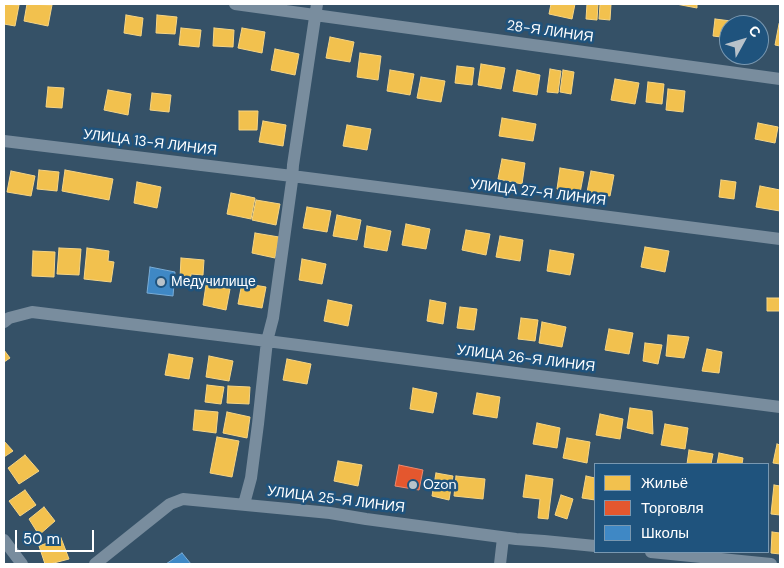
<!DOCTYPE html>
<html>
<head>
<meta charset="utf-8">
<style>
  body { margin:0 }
  #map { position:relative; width:784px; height:568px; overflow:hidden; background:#355167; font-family:"DM Sans",sans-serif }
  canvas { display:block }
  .frame { position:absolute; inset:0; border:5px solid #fff; pointer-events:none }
  .legend { position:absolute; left:594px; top:463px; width:175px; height:90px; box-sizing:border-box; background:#1f537d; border:1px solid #7998b1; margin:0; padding:6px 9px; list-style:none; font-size:15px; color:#fff }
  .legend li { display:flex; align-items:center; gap:10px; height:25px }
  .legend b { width:25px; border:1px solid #7998b1 }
  .north { position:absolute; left:719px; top:15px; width:50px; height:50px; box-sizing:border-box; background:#1f537d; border:1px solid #7998b1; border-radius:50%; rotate:51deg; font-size:14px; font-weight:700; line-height:20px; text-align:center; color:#fff }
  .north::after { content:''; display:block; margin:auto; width:18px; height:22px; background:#b8c2ca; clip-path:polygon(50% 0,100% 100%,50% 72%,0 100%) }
  .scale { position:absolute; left:15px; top:530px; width:79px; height:22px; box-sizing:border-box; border:2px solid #fff; border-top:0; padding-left:6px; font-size:15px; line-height:18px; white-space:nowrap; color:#fff; -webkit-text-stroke:4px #1f537d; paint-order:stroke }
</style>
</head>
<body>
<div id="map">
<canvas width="784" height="568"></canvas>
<div class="frame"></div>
<ul class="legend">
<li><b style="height:14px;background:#f2c14e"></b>Жильё</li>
<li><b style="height:14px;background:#e4572e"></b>Торговля</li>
<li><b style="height:14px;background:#3f88c5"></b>Школы</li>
</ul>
<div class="north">С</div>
<div class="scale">50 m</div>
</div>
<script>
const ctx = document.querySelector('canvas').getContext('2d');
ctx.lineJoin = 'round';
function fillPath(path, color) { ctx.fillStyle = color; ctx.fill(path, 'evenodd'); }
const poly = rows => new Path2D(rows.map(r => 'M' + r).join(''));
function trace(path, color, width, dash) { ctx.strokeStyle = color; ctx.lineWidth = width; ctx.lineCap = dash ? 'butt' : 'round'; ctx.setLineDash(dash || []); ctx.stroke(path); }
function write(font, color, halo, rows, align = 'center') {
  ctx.font = font + ' "DM Sans",sans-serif'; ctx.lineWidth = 5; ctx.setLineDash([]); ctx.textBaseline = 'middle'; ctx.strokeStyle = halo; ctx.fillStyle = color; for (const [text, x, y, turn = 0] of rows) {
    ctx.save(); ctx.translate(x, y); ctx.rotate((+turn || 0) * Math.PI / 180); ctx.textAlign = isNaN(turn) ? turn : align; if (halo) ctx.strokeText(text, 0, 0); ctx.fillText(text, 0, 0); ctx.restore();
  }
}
const homes = poly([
  [4,4,19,5,15,26,4,24,4,4],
  [27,4,52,5,48,26,24,21,27,4],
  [551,4,575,4,572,19,549,14,551,4],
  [587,4,598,4,597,20,586,19,587,4],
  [600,4,611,4,610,20,599,19,600,4],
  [676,4,697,4,697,8,676,4],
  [126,15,143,18,141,36,124,33,126,15],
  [157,15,177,17,175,34,156,33,157,15],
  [715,19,739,22,739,25,729,25,729,38,713,36,715,19],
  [779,24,780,25,780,46,775,45,779,24],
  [181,28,201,30,199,47,179,45,181,28],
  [214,28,234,30,233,47,213,46,214,28],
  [242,28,265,32,262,53,238,48,242,28],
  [330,37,354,42,350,62,326,58,330,37],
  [275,49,299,54,295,75,271,70,275,49],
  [360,53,381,56,378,80,357,77,360,53],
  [481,64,505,68,501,89,478,85,481,64],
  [457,66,474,68,472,85,455,83,457,66],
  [550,69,561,71,558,93,547,92,550,69],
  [390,70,414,74,410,95,387,91,390,70],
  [517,70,540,75,537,95,513,91,517,70],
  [563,70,574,72,571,94,560,92,563,70],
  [421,77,445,81,441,102,417,98,421,77],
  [615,79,639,83,635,104,611,100,615,79],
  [648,82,664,84,662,104,646,102,648,82],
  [48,87,64,88,62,108,46,107,48,87],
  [668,89,685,91,683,112,666,110,668,89],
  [108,90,131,94,128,115,104,110,108,90],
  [152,93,171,95,169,112,150,110,152,93],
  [239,111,258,111,257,130,239,130,239,111],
  [502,118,536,124,533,141,499,136,502,118],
  [263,121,286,125,283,146,259,142,263,121],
  [758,123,778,127,775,143,755,139,758,123],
  [347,125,371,129,367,150,343,146,347,125],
  [502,159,525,163,522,184,498,179,502,159],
  [560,168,584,172,580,193,557,189,560,168],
  [39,170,59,172,57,191,37,189,39,170],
  [65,170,113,179,109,200,62,191,65,170],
  [11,171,35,176,31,196,7,192,11,171],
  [591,171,614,175,610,196,587,192,591,171],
  [721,180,736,182,734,199,719,197,721,180],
  [137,182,161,187,157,208,134,203,137,182],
  [760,186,780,190,780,211,756,207,760,186],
  [231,193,255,198,251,219,227,214,231,193],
  [256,200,280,204,276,225,252,220,256,200],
  [307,207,331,211,327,232,303,228,307,207],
  [337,215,361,220,357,240,333,236,337,215],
  [406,224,430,229,426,249,402,245,406,224],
  [367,226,391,231,387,251,364,247,367,226],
  [466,230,490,234,486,255,462,250,466,230],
  [255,233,279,237,275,258,252,253,255,233],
  [500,236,523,240,520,261,496,257,500,236],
  [645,247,669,251,665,272,641,267,645,247],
  [59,248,81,249,79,275,57,274,59,248],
  [87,248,109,251,108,261,114,262,111,282,84,279,87,248],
  [550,250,574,254,570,275,547,271,550,250],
  [33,251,55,252,54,277,32,276,33,251],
  [181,258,204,260,203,275,191,274,191,279,180,278,181,258],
  [302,259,326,264,322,284,299,280,302,259],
  [242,283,266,287,262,308,238,304,242,283],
  [206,285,230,289,226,310,203,305,206,285],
  [767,298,780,298,780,311,767,311,767,298],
  [328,300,352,305,348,326,324,321,328,300],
  [430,300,446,303,443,324,427,321,430,300],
  [460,307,477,309,474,330,457,328,460,307],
  [521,318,538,320,535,341,518,339,521,318],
  [542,322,566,327,562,347,539,343,542,322],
  [609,329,633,333,629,354,605,350,609,329],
  [668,335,689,337,684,358,666,356,668,335],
  [645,343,662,345,658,364,643,361,645,343],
  [707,349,722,352,719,373,702,371,707,349],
  [4,350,10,358,4,362,4,350],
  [169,354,193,358,189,379,165,375,169,354],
  [209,356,233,361,229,381,206,377,209,356],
  [287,359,311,364,307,384,283,380,287,359],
  [207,385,224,387,221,404,205,402,207,385],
  [228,386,250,387,249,404,227,403,228,386],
  [413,388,437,393,433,413,410,409,413,388],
  [477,393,500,397,497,418,473,414,477,393],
  [630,408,652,411,653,434,627,428,630,408],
  [195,410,218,412,216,433,193,430,195,410],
  [227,412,250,417,247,438,223,433,227,412],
  [600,414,623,419,620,439,596,435,600,414],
  [537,423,560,428,557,448,533,444,537,423],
  [665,424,688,428,685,449,661,445,665,424],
  [217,437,239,441,232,477,210,473,217,437],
  [567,438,590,442,587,463,563,458,567,438],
  [4,441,13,451,4,457,4,441],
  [777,444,780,445,780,464,773,463,777,444],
  [689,450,713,454,711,464,687,464,689,450],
  [719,453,743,458,742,464,717,464,719,453],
  [25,455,39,471,19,484,8,468,25,455],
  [338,461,362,465,358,486,334,481,338,461],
  [436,473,453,476,449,500,432,496,436,473],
  [526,475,553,479,548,519,538,518,540,499,523,497,526,475],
  [456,476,485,479,483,499,454,496,456,476],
  [586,476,595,478,595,500,582,498,586,476],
  [774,485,780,486,780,515,771,514,774,485],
  [25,490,36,505,20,516,9,501,25,490],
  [561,495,573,499,567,519,555,515,561,495],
  [44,507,55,521,39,535,29,519,44,507],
  [772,532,780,533,780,554,771,553,772,532],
  [61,538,69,559,50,564,45,564,39,546,61,538]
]);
fillPath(homes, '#f2c14e');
trace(homes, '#f6d483', 1);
const shops = poly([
  [399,465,423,470,419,490,395,486,399,465]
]);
fillPath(shops, '#e4572e');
trace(shops, '#ec896d', 1);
const schools = poly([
  [150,267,175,272,173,296,147,293,150,267],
  [182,553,191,564,166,564,182,553]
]);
fillPath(schools, '#3f88c5');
trace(schools, '#79acd6', 1);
trace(poly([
  [235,4,780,79],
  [4,141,292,176,780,239],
  [4,322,9,318,32,312,267,341,780,407],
  [244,504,251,478,258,424,267,341,273,318,292,181,293,165,317,4],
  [4,540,22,564],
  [651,552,771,564],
  [95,564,170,504,183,499,330,513,366,519,516,539,544,541,595,546],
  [500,564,503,538]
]), '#798d9e', 12);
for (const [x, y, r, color] of [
  [161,282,5,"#b8c2ca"],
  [413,485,5,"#b8c2ca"]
]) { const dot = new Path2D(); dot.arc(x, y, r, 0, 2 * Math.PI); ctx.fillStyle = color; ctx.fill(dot); trace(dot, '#1f537d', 2); }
write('14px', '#fff', '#1f537d', [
  ["28-Я ЛИНИЯ",550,32,8],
  ["УЛИЦА 13-Я ЛИНИЯ",150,143,7],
  ["УЛИЦА 27-Я ЛИНИЯ",538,193,7],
  ["УЛИЦА 26-Я ЛИНИЯ",526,359,7],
  ["УЛИЦА 25-Я ЛИНИЯ",336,500,7]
]);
write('14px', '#fff', '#1f537d', [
  ["Медучилище",171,282],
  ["Ozon",423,485]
], 'left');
</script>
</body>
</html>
